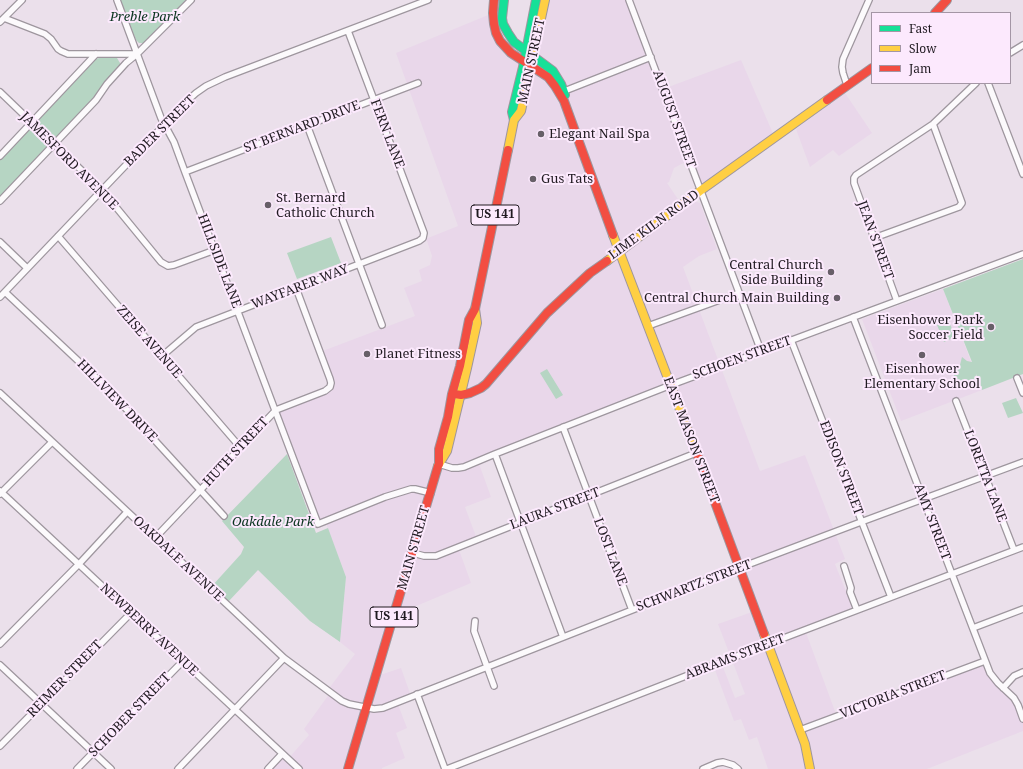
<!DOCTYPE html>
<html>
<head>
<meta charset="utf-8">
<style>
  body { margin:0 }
  #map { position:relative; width:1023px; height:769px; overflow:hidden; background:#ebe0eb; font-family:"Noto Serif",serif }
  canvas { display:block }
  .legend { position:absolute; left:871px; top:12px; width:140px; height:72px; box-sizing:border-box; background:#fce9fd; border:1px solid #a496a5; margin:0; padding:5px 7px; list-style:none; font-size:12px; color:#201a21 }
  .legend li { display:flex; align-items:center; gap:8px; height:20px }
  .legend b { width:20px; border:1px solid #a496a5 }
</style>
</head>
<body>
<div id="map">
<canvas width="1023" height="769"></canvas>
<ul class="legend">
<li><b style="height:5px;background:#16e098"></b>Fast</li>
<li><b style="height:5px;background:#ffcf43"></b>Slow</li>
<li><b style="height:5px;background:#f24e42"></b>Jam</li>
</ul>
</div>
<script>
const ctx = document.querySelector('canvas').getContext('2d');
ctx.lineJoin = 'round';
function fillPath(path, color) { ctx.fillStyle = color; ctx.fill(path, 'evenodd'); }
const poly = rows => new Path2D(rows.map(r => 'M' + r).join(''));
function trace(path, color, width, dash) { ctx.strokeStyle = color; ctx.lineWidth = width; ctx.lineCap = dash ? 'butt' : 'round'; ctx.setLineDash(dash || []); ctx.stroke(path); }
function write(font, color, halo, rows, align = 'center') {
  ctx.font = font + ' "Noto Serif",serif'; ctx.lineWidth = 4; ctx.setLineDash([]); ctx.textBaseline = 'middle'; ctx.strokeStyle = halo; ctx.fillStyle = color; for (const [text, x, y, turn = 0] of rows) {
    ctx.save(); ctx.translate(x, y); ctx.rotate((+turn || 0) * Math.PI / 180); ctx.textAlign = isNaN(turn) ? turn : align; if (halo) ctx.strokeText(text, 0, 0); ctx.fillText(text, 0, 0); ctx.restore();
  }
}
fillPath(poly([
  [545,0,629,0,663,89,741,60,775,138,700,191,689,160,674,168,669,182,667,183,684,208,694,202,697,202,700,203,717,249,699,256,683,267,760,471,805,455,845,559,835,564,854,611,805,630,836,714,836,717,985,661,990,673,1009,693,1023,719,1023,731,927,769,768,769,757,737,749,740,741,719,734,721,713,665,721,662,735,698,745,694,718,624,755,611,671,385,478,461,491,497,465,507,477,539,458,547,471,583,402,612,396,610,377,676,401,668,411,696,397,702,407,728,396,733,405,758,382,768,382,769,268,769,282,754,288,759,309,735,304,729,330,693,327,691,355,654,340,642,346,577,325,521,318,524,276,410,329,387,320,352,415,316,404,288,422,281,419,270,430,265,432,256,427,241,423,238,428,238,458,226,396,53,493,13,495,30,524,62],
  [845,93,872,133,839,156,833,150,810,167,796,129],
  [943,289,982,390,901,421,862,319]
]), '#e9d7ea');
fillPath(poly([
  [120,0,186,0,146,41,143,43,139,43,136,40],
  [99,58,117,58,120,63,120,66,104,84,92,100,60,134,56,137,52,136,40,125,39,121,40,118,96,59],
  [30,129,34,130,47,142,48,146,0,197,0,160],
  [331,237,341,263,297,279,287,253],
  [1023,259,1023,374,982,390,976,374,975,382,964,387,955,381,954,375,956,370,960,365,962,357,967,361,972,362,943,289],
  [949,321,955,337,944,342,937,325],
  [547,369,563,395,556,399,540,373],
  [1016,398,1023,413,1008,418,1002,403],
  [287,454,316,533,328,528,346,577,340,642,310,621,258,570,228,602,212,586,241,554,244,547,222,521]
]), '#b6d5c3');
const street = poly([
  [117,0,161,118,174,142,185,172,318,524,385,497,411,489,415,489,431,493],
  [629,0,761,351],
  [4,18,45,34,51,39,58,49,61,51,68,54,136,54],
  [0,22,22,0],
  [1010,53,1023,45],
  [988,83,1023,174],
  [847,85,843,73,842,67,843,59,869,0],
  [0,92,102,190,161,262,168,266,174,265,215,250],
  [562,92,651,57],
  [307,125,382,325],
  [0,156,96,54],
  [185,172,418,83],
  [0,201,96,100,107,84,126,63,137,54,191,0],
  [58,236,240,447],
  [874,238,959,207,962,203,933,124],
  [0,242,27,268],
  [5,292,107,388,224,516],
  [0,297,187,101,196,93,206,86,225,77,428,0],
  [897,301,854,183,854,178,856,175,933,124,976,83],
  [853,317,990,673,998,683,1014,698,1018,705,1023,719],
  [648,326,739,293],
  [791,340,891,597],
  [162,356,196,327,419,241,423,238,424,233,348,31],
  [1017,378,1023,393],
  [0,393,233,610,284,658,342,701,349,704,374,709,383,708,739,568,861,522,1023,462],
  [956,401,1014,550],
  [563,427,632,610],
  [495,454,563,637],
  [439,464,452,468,458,468,464,467,495,454,671,385,1023,254],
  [0,491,299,769],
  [0,494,52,442],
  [155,538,276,410,325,391,330,387,331,383,330,379,296,288],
  [413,553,424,556,436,556,696,453],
  [844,566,851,588,850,592,857,610],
  [475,621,474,631,494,686],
  [973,628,1023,609],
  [0,644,79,564,127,512],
  [0,665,111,769],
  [1003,688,1014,676,1023,672],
  [417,694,445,769],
  [800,730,985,661],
  [0,746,131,613],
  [77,769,183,661],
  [178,769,284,658],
  [268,769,282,754],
  [447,769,768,644,1023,547],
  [703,769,717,763,723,762,733,765,738,769]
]);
const fast = poly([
  [504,0,502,18,503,24,508,33,514,42,553,71,561,84,565,95],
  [514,120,512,112,523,67,536,0]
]);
const slow = poly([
  [508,150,514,120,521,111,545,0],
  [613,235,697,454],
  [607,261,700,191,827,100],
  [438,466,447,451,467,368,477,323,475,309],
  [764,634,805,744,810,769]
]);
const jam = poly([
  [494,0,493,13,494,24,496,33,500,41,511,53,548,77,555,86,564,101,613,235],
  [935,13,947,0],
  [827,100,872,68],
  [455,394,461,395,470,393,481,388,486,384,547,313,590,273,607,261],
  [697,454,764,634],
  [439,464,439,449,448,417,452,394,460,366,469,320,475,309,508,150],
  [348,769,438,466]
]);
trace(street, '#9e969e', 8);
trace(fast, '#9e969e', 10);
trace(slow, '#9e969e', 10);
trace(jam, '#9e969e', 10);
trace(street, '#fcfafc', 5.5);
trace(fast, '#16e098', 8);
trace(slow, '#ffcf43', 8);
trace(jam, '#f24e42', 8);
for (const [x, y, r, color] of [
  [541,134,4,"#675f68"],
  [533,179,4,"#675f68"],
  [268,205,4,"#675f68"],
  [831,272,4,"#675f68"],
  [837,298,4,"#675f68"],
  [991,327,4,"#675f68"],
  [367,354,4,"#675f68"],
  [922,355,4,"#675f68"]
]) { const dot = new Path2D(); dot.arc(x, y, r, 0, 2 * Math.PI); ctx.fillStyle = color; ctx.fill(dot); trace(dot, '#fce9fd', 1.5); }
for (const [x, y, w] of [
  [495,215,48],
  [394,617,48]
]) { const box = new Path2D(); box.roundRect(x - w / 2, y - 10, w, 20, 3); ctx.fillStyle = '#fce9fd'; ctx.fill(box); trace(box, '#201a21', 1); }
write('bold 12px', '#201a21', null, [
  ["US 141",495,215],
  ["US 141",394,617]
]);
write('italic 13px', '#09341e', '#fce9fd', [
  ["Preble Park",145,17],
  ["Oakdale Park",273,522]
]);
write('13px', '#201a21', '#fce9fd', [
  ["MAIN STREET",532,61,-78],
  ["AUGUST STREET",674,119,70],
  ["ST BERNARD DRIVE",302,127,-21],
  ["BADER STREET",160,131,-45],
  ["FERN LANE",387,134,69],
  ["JAMESFORD AVENUE",69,161,45],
  ["LIME KILN ROAD",654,225,-36],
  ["JEAN STREET",875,240,70],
  ["HILLSIDE LANE",219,261,69],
  ["WAYFARER WAY",300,287,-21],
  ["ZEISE AVENUE",149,342,49],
  ["SCHOEN STREET",742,358,-20],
  ["HILLVIEW DRIVE",117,401,46],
  ["EAST MASON STREET",691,440,69],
  ["HUTH STREET",236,452,-47],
  ["EDISON STREET",841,468,69],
  ["LORETTA LANE",985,476,69],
  ["LAURA STREET",555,509,-21],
  ["AMY STREET",932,522,69],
  ["MAIN STREET",414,548,-74],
  ["LOST LANE",610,552,69],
  ["OAKDALE AVENUE",178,559,43],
  ["SCHWARTZ STREET",694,586,-21],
  ["NEWBERRY AVENUE",149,630,43],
  ["ABRAMS STREET",735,657,-21],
  ["REIMER STREET",65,679,-46],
  ["VICTORIA STREET",893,695,-21],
  ["SCHOBER STREET",130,715,-46]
]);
write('13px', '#201a21', '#fce9fd', [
  ["Elegant Nail Spa",549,134],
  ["Gus Tats",541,179],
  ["St. Bernard",276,198],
  ["Catholic Church",276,213],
  ["Central Church",823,265,"right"],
  ["Side Building",823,280,"right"],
  ["Central Church Main Building",829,298,"right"],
  ["Eisenhower Park",983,320,"right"],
  ["Soccer Field",983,335,"right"],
  ["Planet Fitness",375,354],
  ["Eisenhower",922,369,"center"],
  ["Elementary School",922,384,"center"]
], 'left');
</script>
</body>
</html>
